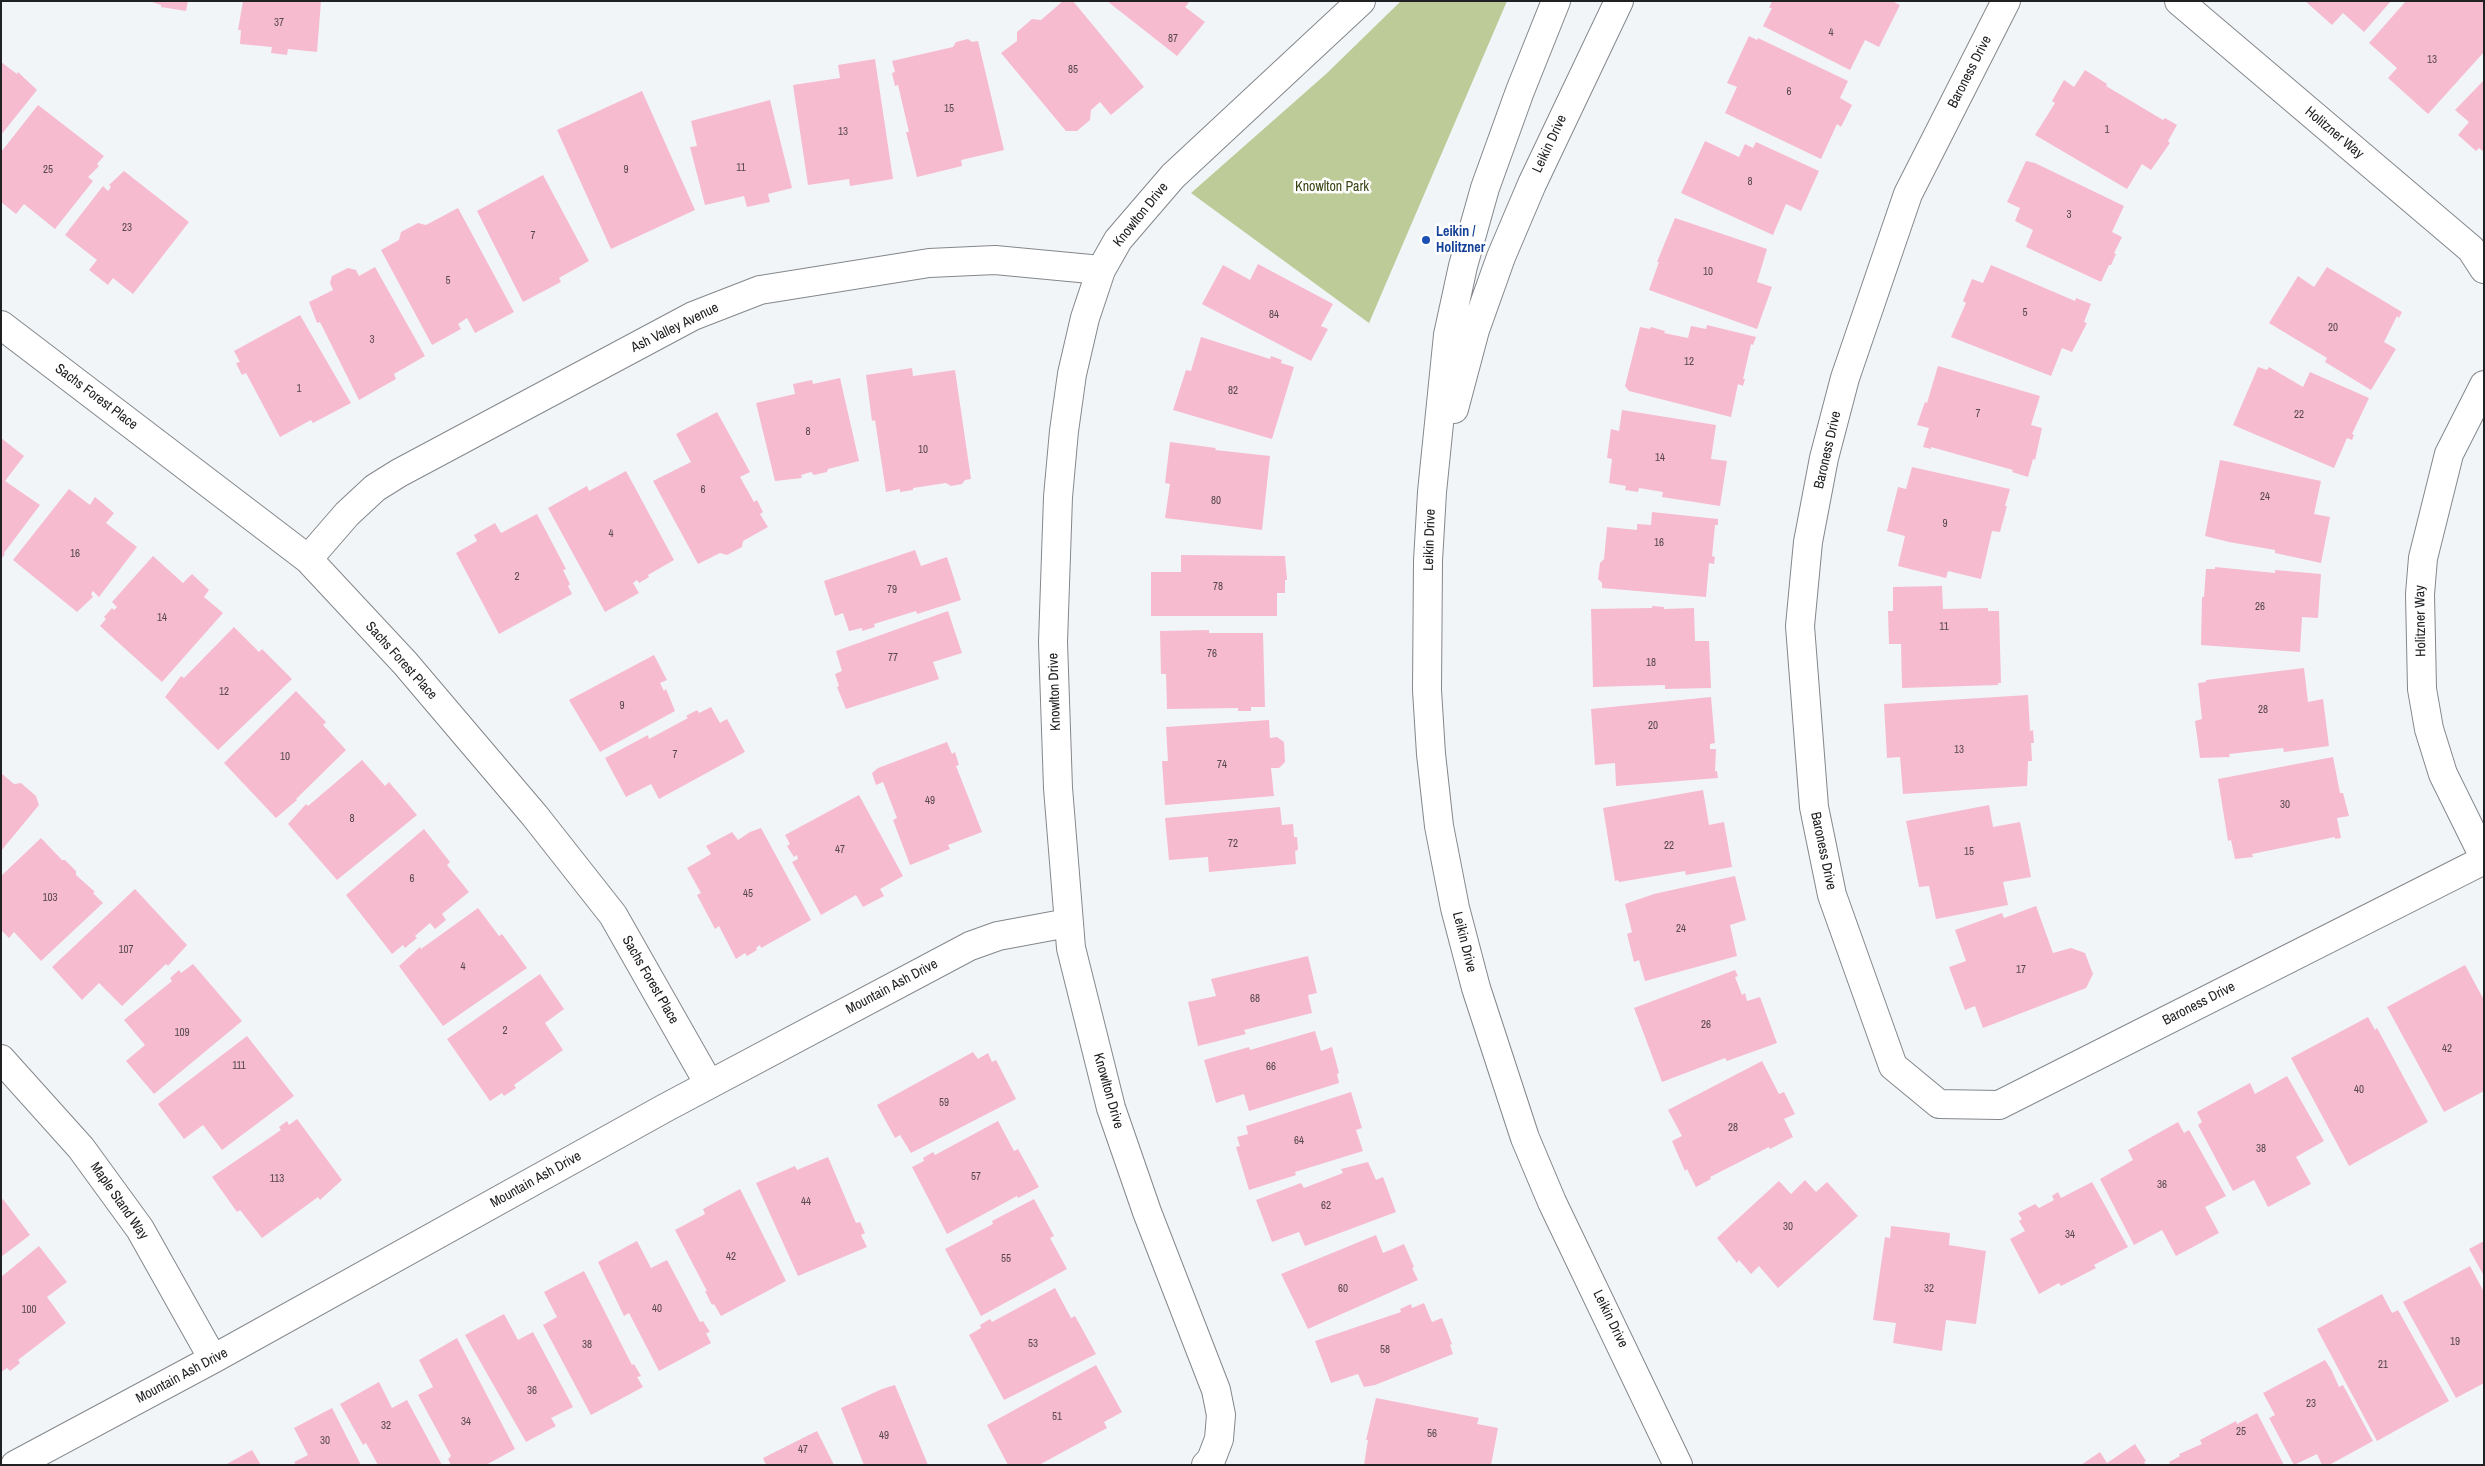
<!DOCTYPE html>
<html>
<head>
<meta charset="utf-8">
<style>
  body { margin:0 }
  #map { position:relative; width:2485px; height:1466px; overflow:hidden; background:#f1f5f8; font-family:"Archivo Narrow",sans-serif }
  canvas { display:block }
  .frame { position:absolute; inset:0; border:2px solid #202123; pointer-events:none }
</style>
</head>
<body>
<div id="map">
<canvas width="2485" height="1466"></canvas>
<div class="frame"></div>
</div>
<script>
const ctx = document.querySelector('canvas').getContext('2d');
ctx.lineJoin = 'round';
function fillPath(path, color) { ctx.fillStyle = color; ctx.fill(path, 'evenodd'); }
const poly = rows => new Path2D(rows.map(r => 'M' + r).join(''));
function trace(path, color, width, dash) { ctx.strokeStyle = color; ctx.lineWidth = width; ctx.lineCap = dash ? 'butt' : 'round'; ctx.setLineDash(dash || []); ctx.stroke(path); }
function write(font, color, halo, rows, align = 'center') {
  ctx.font = font + ' "Archivo Narrow",sans-serif'; ctx.lineWidth = 5; ctx.setLineDash([]); ctx.textBaseline = 'middle'; ctx.strokeStyle = halo; ctx.fillStyle = color; for (const [text, x, y, turn = 0] of rows) {
    ctx.save(); ctx.translate(x, y); ctx.rotate((+turn || 0) * Math.PI / 180); ctx.textAlign = isNaN(turn) ? turn : align; if (halo) ctx.strokeText(text, 0, 0); ctx.fillText(text, 0, 0); ctx.restore();
  }
}
fillPath(poly([
  [1401,1,1507,1,1369,323,1191,193,1326,74]
]), '#bdcb98');
fillPath(poly([
  [149,1,188,1,186,11,161,7,161,5],
  [243,1,321,1,317,52,288,49,287,55,271,53,272,47,240,44,241,30,238,30],
  [1063,1,1073,1,1144,87,1111,115,1100,102,1091,110,1090,120,1077,131,1066,131,1001,53,1017,41,1017,32,1032,19,1041,20],
  [1107,1,1190,1,1185,7,1205,22,1177,56],
  [1772,1,1892,1,1900,5,1879,47,1865,40,1850,70,1763,26,1772,8,1769,8],
  [2305,1,2391,1,2364,32,2343,13,2332,25],
  [2406,1,2484,1,2484,52,2428,114,2388,78,2397,68,2369,43],
  [1749,36,1757,40,1758,38,1848,81,1840,98,1852,105,1841,127,1837,124,1821,159,1725,113,1737,87,1727,83],
  [968,39,972,42,978,41,1004,150,961,160,962,166,917,177,906,132,909,132,898,85,895,86,892,73,895,72,892,61,953,47,956,42],
  [875,59,893,179,850,186,849,179,808,185,793,85,840,78,838,65],
  [1,62,17,74,18,72,37,90,1,135],
  [2085,70,2107,84,2106,86,2163,120,2165,118,2177,125,2168,141,2170,143,2151,170,2142,164,2127,189,2035,135,2055,103,2052,101,2064,80,2074,87],
  [2484,80,2484,152,2479,148,2476,151,2458,135,2469,122,2455,110],
  [642,91,695,210,611,249,557,130],
  [770,100,792,188,768,194,770,202,747,207,744,196,705,205,690,147,697,146,691,121],
  [38,105,104,156,97,164,99,166,88,177,93,181,55,229,24,204,16,214,1,202,1,152],
  [1705,141,1739,157,1745,144,1753,148,1756,142,1819,171,1801,211,1786,204,1773,235,1681,193],
  [2026,161,2035,163,2124,206,2112,232,2122,237,2114,253,2116,254,2111,265,2109,265,2101,282,2026,247,2033,230,2015,221,2020,208,2007,202],
  [124,171,189,222,133,294,113,278,108,285,89,270,97,260,65,235,103,186,108,191,111,187,109,185],
  [543,175,589,261,559,278,561,282,523,302,477,211],
  [458,208,514,312,475,333,467,318,458,324,461,329,432,345,381,250,399,240,401,232,418,223,426,225],
  [1675,218,1767,249,1757,282,1772,287,1757,329,1649,290,1659,262,1657,262],
  [1258,264,1333,304,1321,326,1328,329,1311,361,1202,304,1223,265,1250,280],
  [1991,265,2075,301,2076,298,2091,304,2084,322,2087,323,2072,352,2062,348,2051,376,1951,337,1966,303,1963,301,1972,279,1983,283],
  [375,267,425,356,394,374,396,379,359,400,320,322,317,323,309,302,333,290,330,283,332,276,348,268,356,270,359,276],
  [2327,267,2402,312,2399,318,2397,316,2384,342,2396,349,2371,390,2325,362,2327,358,2269,323,2298,276,2314,287],
  [300,315,351,403,313,423,311,420,280,437,246,373,242,375,236,363,240,362,234,351],
  [1707,325,1756,337,1753,345,1751,344,1743,379,1745,379,1743,386,1738,384,1731,417,1629,391,1625,386,1640,327,1650,329,1651,327,1665,331,1664,333,1688,338,1691,326,1706,329],
  [1201,337,1270,359,1271,356,1282,360,1281,363,1294,367,1272,439,1173,410,1186,370,1191,371],
  [1938,366,2040,396,2031,425,2042,428,2035,460,2033,459,2028,477,2012,472,2013,470,1931,447,1931,449,1923,447,1929,428,1917,425,1925,402,1927,403],
  [2258,367,2267,370,2269,367,2303,387,2310,372,2369,398,2352,434,2354,435,2352,440,2347,438,2334,468,2233,425],
  [912,368,913,376,955,370,971,479,965,480,962,484,951,486,946,483,913,488,913,490,900,492,900,489,886,492,875,420,872,421,866,375],
  [840,378,859,461,828,469,827,472,814,475,811,472,801,475,802,478,775,481,756,403,795,394,793,384,812,380,813,384],
  [1622,410,1716,425,1711,459,1727,461,1720,506,1662,497,1663,492,1639,488,1638,492,1625,490,1626,486,1609,483,1612,459,1607,458,1611,429,1619,431],
  [717,412,750,472,740,477,754,502,757,500,763,512,760,514,768,527,743,541,742,547,727,555,720,553,698,564,653,481,691,462,676,434],
  [1,438,24,456,5,481,40,505,4,553,5,554,1,559],
  [1170,442,1216,448,1215,450,1270,456,1262,530,1165,518,1170,484,1165,483],
  [2220,460,2321,481,2314,514,2330,517,2321,563,2275,553,2275,550,2229,542,2205,536],
  [1912,467,2010,489,2005,506,2007,506,2000,532,1992,531,1981,579,1948,571,1946,578,1898,566,1905,536,1887,531,1898,487,1906,489],
  [626,471,674,560,648,575,649,577,639,583,637,580,633,583,639,593,605,612,548,508,587,486,589,491],
  [69,489,90,505,95,497,114,513,106,523,137,547,99,597,93,591,91,594,93,597,77,612,13,560],
  [1652,512,1718,519,1718,525,1715,525,1712,556,1715,557,1714,564,1709,563,1706,597,1602,588,1602,583,1598,579,1600,563,1604,559,1607,527,1637,530,1637,524,1651,525],
  [537,514,566,569,563,570,570,584,568,586,572,594,499,634,456,553,477,541,474,535,495,523,501,533],
  [915,550,921,566,947,557,961,600,917,614,916,611,874,624,875,627,862,631,862,628,849,631,843,613,835,616,824,581],
  [1181,555,1285,556,1287,580,1285,580,1285,593,1277,593,1277,616,1151,616,1151,572,1181,572],
  [153,556,183,583,192,574,209,590,204,597,223,613,162,682,100,626,106,619,104,617,112,608,114,610,117,607,112,602],
  [2215,567,2275,573,2275,570,2321,574,2318,618,2302,617,2300,652,2201,645,2202,597,2204,597,2206,569,2215,569],
  [1942,586,1943,609,1988,608,1988,611,1999,611,2001,683,1998,683,1998,685,1902,688,1901,644,1889,644,1888,611,1893,611,1893,587],
  [1652,606,1664,607,1664,609,1694,608,1695,641,1709,641,1711,688,1665,689,1665,685,1593,687,1591,609,1652,608],
  [948,611,962,653,933,662,939,679,846,709,837,687,839,686,835,674,842,671,836,651],
  [234,627,259,652,262,649,292,679,218,750,165,697,181,676,184,678],
  [1209,630,1209,633,1263,633,1265,707,1251,707,1251,711,1238,711,1238,708,1167,709,1166,674,1161,674,1160,631],
  [654,655,667,680,660,683,664,691,666,689,675,711,600,752,569,700],
  [2304,668,2308,702,2323,699,2329,746,2284,752,2283,748,2229,754,2230,757,2200,758,2195,721,2202,719,2198,683,2206,682,2206,680],
  [296,691,326,722,323,725,346,750,296,799,297,800,276,818,224,763],
  [2028,695,2030,731,2033,730,2034,743,2031,743,2032,761,2028,761,2027,786,1903,794,1900,757,1887,758,1884,704],
  [1711,697,1715,743,1710,744,1710,749,1716,749,1715,771,1717,771,1718,778,1616,786,1615,763,1595,765,1591,709],
  [711,707,720,723,727,719,745,752,659,799,651,784,626,797,605,758,648,735,649,739,688,718,686,716,697,710,699,713],
  [1269,720,1270,738,1277,737,1284,742,1285,762,1279,768,1271,768,1274,796,1165,805,1162,761,1168,761,1166,727],
  [947,742,952,754,955,752,959,765,956,766,982,832,948,845,950,849,910,865,893,820,897,818,883,782,876,785,872,773,878,768],
  [2333,757,2340,793,2343,793,2349,816,2337,818,2341,838,2335,839,2335,837,2252,854,2253,857,2235,859,2231,840,2228,841,2218,779],
  [362,760,385,786,389,782,417,815,337,880,288,824,306,804,308,806],
  [1,773,14,784,21,783,36,796,39,805,1,851],
  [1703,790,1709,825,1724,822,1732,867,1686,875,1685,871,1619,882,1618,880,1615,881,1603,808],
  [859,795,903,876,880,889,884,896,863,907,856,895,821,915,792,862,798,859,797,855,794,857,787,846,790,844,785,835],
  [1989,805,1993,827,2020,822,2031,877,2003,882,2008,905,1936,919,1929,886,1919,887,1906,821],
  [1280,807,1282,825,1293,824,1294,837,1297,837,1298,850,1295,851,1296,864,1209,872,1208,857,1169,860,1165,818],
  [761,828,811,920,761,948,760,945,756,948,757,950,747,956,745,953,736,959,719,926,715,929,697,895,701,893,687,868,711,854,706,846,732,832,738,840,750,832],
  [424,829,450,862,447,865,469,892,442,914,446,920,435,929,430,923,415,936,417,938,405,948,403,945,392,954,346,895],
  [41,838,62,860,65,860,76,871,76,875,95,892,93,893,103,903,41,961,14,932,9,938,1,930,1,876],
  [1735,876,1746,920,1730,925,1737,956,1645,981,1639,960,1634,962,1627,934,1632,932,1625,904,1654,894],
  [135,889,187,945,168,966,166,964,122,1006,99,983,82,1000,52,967],
  [2036,906,2053,953,2071,948,2085,953,2093,974,2086,988,1983,1028,1975,1006,1965,1010,1949,967,1966,961,1955,930,2002,913,2004,918],
  [478,908,499,936,502,934,527,968,443,1026,399,966,420,947,421,949],
  [1308,956,1317,993,1308,995,1312,1013,1244,1030,1246,1034,1198,1046,1188,1002,1216,996,1211,979],
  [193,964,242,1021,154,1094,126,1061,145,1045,124,1020,172,981,170,978,179,970,181,973],
  [2465,965,2484,1000,2484,1091,2444,1112,2387,1007],
  [1735,970,1738,976,1735,977,1742,995,1745,993,1747,1001,1760,997,1777,1043,1727,1061,1725,1058,1662,1082,1634,1008],
  [540,974,564,1009,545,1023,563,1050,514,1085,516,1088,504,1096,502,1093,490,1101,447,1039],
  [2368,1017,2375,1030,2377,1028,2428,1122,2349,1166,2291,1058],
  [1315,1031,1321,1051,1332,1047,1339,1073,1337,1074,1339,1083,1249,1111,1244,1094,1216,1103,1204,1060,1249,1047,1250,1050],
  [247,1036,294,1096,222,1150,203,1125,184,1139,158,1104],
  [973,1052,978,1059,988,1053,992,1062,996,1060,1016,1099,911,1153,900,1135,895,1138,877,1105],
  [1762,1061,1779,1094,1784,1092,1795,1114,1784,1119,1793,1137,1770,1149,1769,1147,1710,1177,1711,1179,1696,1187,1687,1169,1685,1171,1672,1141,1682,1136,1668,1110],
  [2287,1076,2324,1141,2296,1157,2311,1184,2268,1207,2254,1180,2233,1191,2198,1125,2202,1122,2197,1112,2250,1083,2255,1094],
  [1351,1092,1362,1128,1356,1130,1363,1151,1295,1172,1296,1175,1249,1190,1236,1147,1240,1146,1237,1137,1248,1134,1246,1126],
  [297,1119,342,1180,320,1200,318,1197,262,1238,240,1210,237,1212,212,1177,281,1130,279,1127,287,1121,289,1125],
  [998,1121,1014,1151,1018,1149,1039,1187,1018,1198,1017,1196,947,1234,912,1167,924,1161,923,1158,933,1152,935,1155],
  [2178,1122,2184,1133,2189,1130,2226,1196,2205,1207,2219,1233,2176,1256,2162,1230,2134,1245,2100,1179,2133,1160,2128,1150],
  [828,1157,856,1223,860,1222,865,1233,861,1235,867,1247,798,1276,756,1183,795,1166,797,1170],
  [1368,1162,1376,1180,1383,1177,1396,1212,1305,1246,1299,1232,1272,1242,1256,1200,1301,1183,1304,1188,1343,1173,1341,1169],
  [1805,1180,1816,1192,1827,1182,1858,1216,1778,1288,1759,1266,1751,1274,1739,1260,1737,1263,1717,1238,1779,1181,1791,1194],
  [2092,1182,2128,1247,2094,1265,2096,1268,2061,1286,2059,1283,2039,1294,2010,1239,2025,1231,2019,1221,2022,1219,2018,1213,2035,1204,2039,1208,2054,1200,2052,1196,2058,1192,2061,1198],
  [740,1189,786,1281,721,1316,714,1304,712,1305,705,1291,707,1291,675,1230,705,1214,703,1209],
  [3,1199,30,1235,1,1257,1,1201],
  [1034,1199,1054,1236,1050,1238,1067,1269,981,1316,945,1249,993,1224,992,1221],
  [1891,1226,1950,1233,1949,1245,1986,1251,1976,1324,1946,1320,1942,1351,1893,1343,1896,1323,1873,1320,1885,1237,1890,1238],
  [1376,1235,1383,1253,1404,1244,1414,1267,1412,1268,1418,1280,1308,1329,1281,1274],
  [637,1241,651,1268,667,1260,700,1322,703,1321,710,1332,706,1333,711,1343,659,1371,629,1313,624,1316,598,1262],
  [2484,1241,2484,1276,2469,1249],
  [39,1246,67,1282,47,1297,66,1323,18,1360,20,1363,10,1371,7,1368,1,1372,1,1277],
  [2470,1266,2484,1292,2484,1383,2456,1398,2403,1302],
  [584,1271,632,1365,634,1364,641,1376,637,1377,643,1387,591,1415,543,1325,557,1317,544,1292],
  [1055,1288,1071,1318,1075,1316,1096,1354,1004,1400,969,1335,981,1328,980,1325,990,1319,992,1322],
  [2382,1294,2392,1313,2398,1310,2449,1401,2377,1441,2317,1329],
  [1424,1303,1432,1322,1442,1318,1452,1344,1450,1345,1453,1354,1375,1385,1364,1387,1358,1374,1331,1383,1315,1341,1401,1312,1400,1309,1411,1304,1412,1308],
  [504,1314,518,1340,533,1332,573,1407,551,1418,556,1426,526,1442,465,1335],
  [457,1338,515,1449,486,1465,451,1465,448,1459,451,1456,418,1395,433,1387,419,1360],
  [2325,1360,2332,1371,2339,1387,2343,1385,2373,1441,2329,1465,2322,1465,2317,1454,2294,1465,2269,1418,2275,1415,2263,1393],
  [1096,1365,1122,1412,1104,1422,1107,1428,1039,1465,1008,1465,987,1425],
  [379,1382,392,1408,407,1400,442,1465,378,1465,366,1443,363,1445,340,1404],
  [895,1385,928,1465,864,1465,841,1408,882,1389],
  [1376,1398,1479,1418,1477,1424,1498,1428,1491,1465,1364,1465,1368,1440,1366,1440],
  [332,1408,361,1465,296,1465,294,1462,308,1455,294,1428],
  [2257,1413,2284,1465,2170,1465,2169,1462,2180,1456,2179,1454,2202,1444,2200,1440,2236,1421,2237,1424],
  [817,1431,834,1465,766,1465,763,1458],
  [2135,1444,2146,1461,2144,1462,2146,1465,2081,1465,2100,1452,2107,1463],
  [252,1450,261,1465,225,1465]
]), '#f7bbd0');
const minor = poly([
  [2006,1,1908,194,1845,378,1824,458,1808,542,1800,626,1814,807,1832,895,1893,1066,1939,1104,1999,1105,2484,860],
  [2179,1,2471,249,2484,269],
  [1,325,308,559,405,663,535,816,613,915,709,1084],
  [2484,385,2449,454,2423,558,2420,594,2422,689,2429,729,2443,774,2484,857],
  [308,559,347,514,375,488,399,473,693,316,760,290,929,263,995,260,1101,270],
  [1,1059,81,1148,140,1229,213,1359],
  [15,1465,213,1359,665,1108,970,946,998,936,1068,923],
  [1206,1465,1211,1460,1219,1439,1221,1415,1216,1390,1147,1212,1111,1108,1071,948,1058,788,1053,642,1058,497,1064,431,1072,374,1085,318,1101,270,1118,240,1173,176,1361,1]
]);
const tertiary = poly([
  [1556,1,1520,91,1485,188,1463,266,1448,335,1432,492,1428,561,1427,690,1431,754,1439,826,1455,908,1476,988,1525,1138,1552,1202,1678,1465],
  [1454,409,1475,330,1501,257,1532,184,1619,1]
]);
trace(minor, '#84878b', 30);
trace(tertiary, '#84878b', 30);
trace(minor, '#fff', 28);
trace(tertiary, '#fff', 28);
for (const [x, y, r, color] of [
  [1426,240,5,"#1a4fb4"]
]) { const dot = new Path2D(); dot.arc(x, y, r, 0, 2 * Math.PI); ctx.fillStyle = color; ctx.fill(dot); trace(dot, '#fff', 2); }
write('11px', '#56484e', null, [
  ["37",279,23],
  ["4",1831,33],
  ["87",1173,39],
  ["13",2432,60],
  ["85",1073,70],
  ["6",1789,92],
  ["15",949,109],
  ["1",2107,130],
  ["13",843,132],
  ["11",741,168],
  ["25",48,170],
  ["9",626,170],
  ["8",1750,182],
  ["3",2069,215],
  ["23",127,228],
  ["7",533,236],
  ["10",1708,272],
  ["5",448,281],
  ["5",2025,313],
  ["84",1274,315],
  ["20",2333,328],
  ["3",372,340],
  ["12",1689,362],
  ["1",299,389],
  ["82",1233,391],
  ["7",1978,414],
  ["22",2299,415],
  ["8",808,432],
  ["10",923,450],
  ["14",1660,458],
  ["6",703,490],
  ["24",2265,497],
  ["80",1216,501],
  ["9",1945,524],
  ["4",611,534],
  ["16",1659,543],
  ["16",75,554],
  ["2",517,577],
  ["78",1218,587],
  ["79",892,590],
  ["26",2260,607],
  ["14",162,618],
  ["11",1944,627],
  ["76",1212,654],
  ["77",893,658],
  ["18",1651,663],
  ["12",224,692],
  ["9",622,706],
  ["28",2263,710],
  ["20",1653,726],
  ["13",1959,750],
  ["7",675,755],
  ["10",285,757],
  ["74",1222,765],
  ["49",930,801],
  ["30",2285,805],
  ["8",352,819],
  ["72",1233,844],
  ["22",1669,846],
  ["47",840,850],
  ["15",1969,852],
  ["6",412,879],
  ["45",748,894],
  ["103",50,898],
  ["24",1681,929],
  ["107",126,950],
  ["4",463,967],
  ["17",2021,970],
  ["68",1255,999],
  ["26",1706,1025],
  ["2",505,1031],
  ["109",182,1033],
  ["42",2447,1049],
  ["111",239,1066],
  ["66",1271,1067],
  ["40",2359,1090],
  ["59",944,1103],
  ["28",1733,1128],
  ["64",1299,1141],
  ["38",2261,1149],
  ["57",976,1177],
  ["113",277,1179],
  ["36",2162,1185],
  ["44",806,1202],
  ["62",1326,1206],
  ["30",1788,1227],
  ["34",2070,1235],
  ["42",731,1257],
  ["55",1006,1259],
  ["60",1343,1289],
  ["32",1929,1289],
  ["40",657,1309],
  ["100",29,1310],
  ["19",2455,1342],
  ["53",1033,1344],
  ["38",587,1345],
  ["58",1385,1350],
  ["21",2383,1365],
  ["36",532,1391],
  ["23",2311,1404],
  ["51",1057,1417],
  ["34",466,1422],
  ["32",386,1426],
  ["25",2241,1432],
  ["56",1432,1434],
  ["49",884,1436],
  ["30",325,1441],
  ["47",803,1450]
]);
write('14px', '#202123', '#fff', [
  ["Baroness Drive",1970,72,-63],
  ["Holitzner Way",2334,133,40],
  ["Leikin Drive",1550,144,-65],
  ["Knowlton Drive",1141,215,-51],
  ["Ash Valley Avenue",675,328,-26],
  ["Sachs Forest Place",96,397,37],
  ["Baroness Drive",1828,450,-77],
  ["Leikin Drive",1430,540,-88],
  ["Holitzner Way",2421,621,-91],
  ["Sachs Forest Place",401,661,48],
  ["Knowlton Drive",1055,692,-92],
  ["Baroness Drive",1823,851,78],
  ["Leikin Drive",1464,942,76],
  ["Sachs Forest Place",650,980,60],
  ["Mountain Ash Drive",892,987,-28],
  ["Baroness Drive",2199,1004,-27],
  ["Knowlton Drive",1108,1091,74],
  ["Mountain Ash Drive",536,1180,-29],
  ["Maple Stand Way",119,1201,55],
  ["Leikin Drive",1610,1319,64],
  ["Mountain Ash Drive",182,1376,-28]
]);
write('14px', '#384311', '#fff', [
  ["Knowlton Park",1332,187]
]);
write('bold 14px', '#164399', '#fff', [
  ["Leikin /",1436,232],
  ["Holitzner",1436,248]
], 'left');
</script>
</body>
</html>
